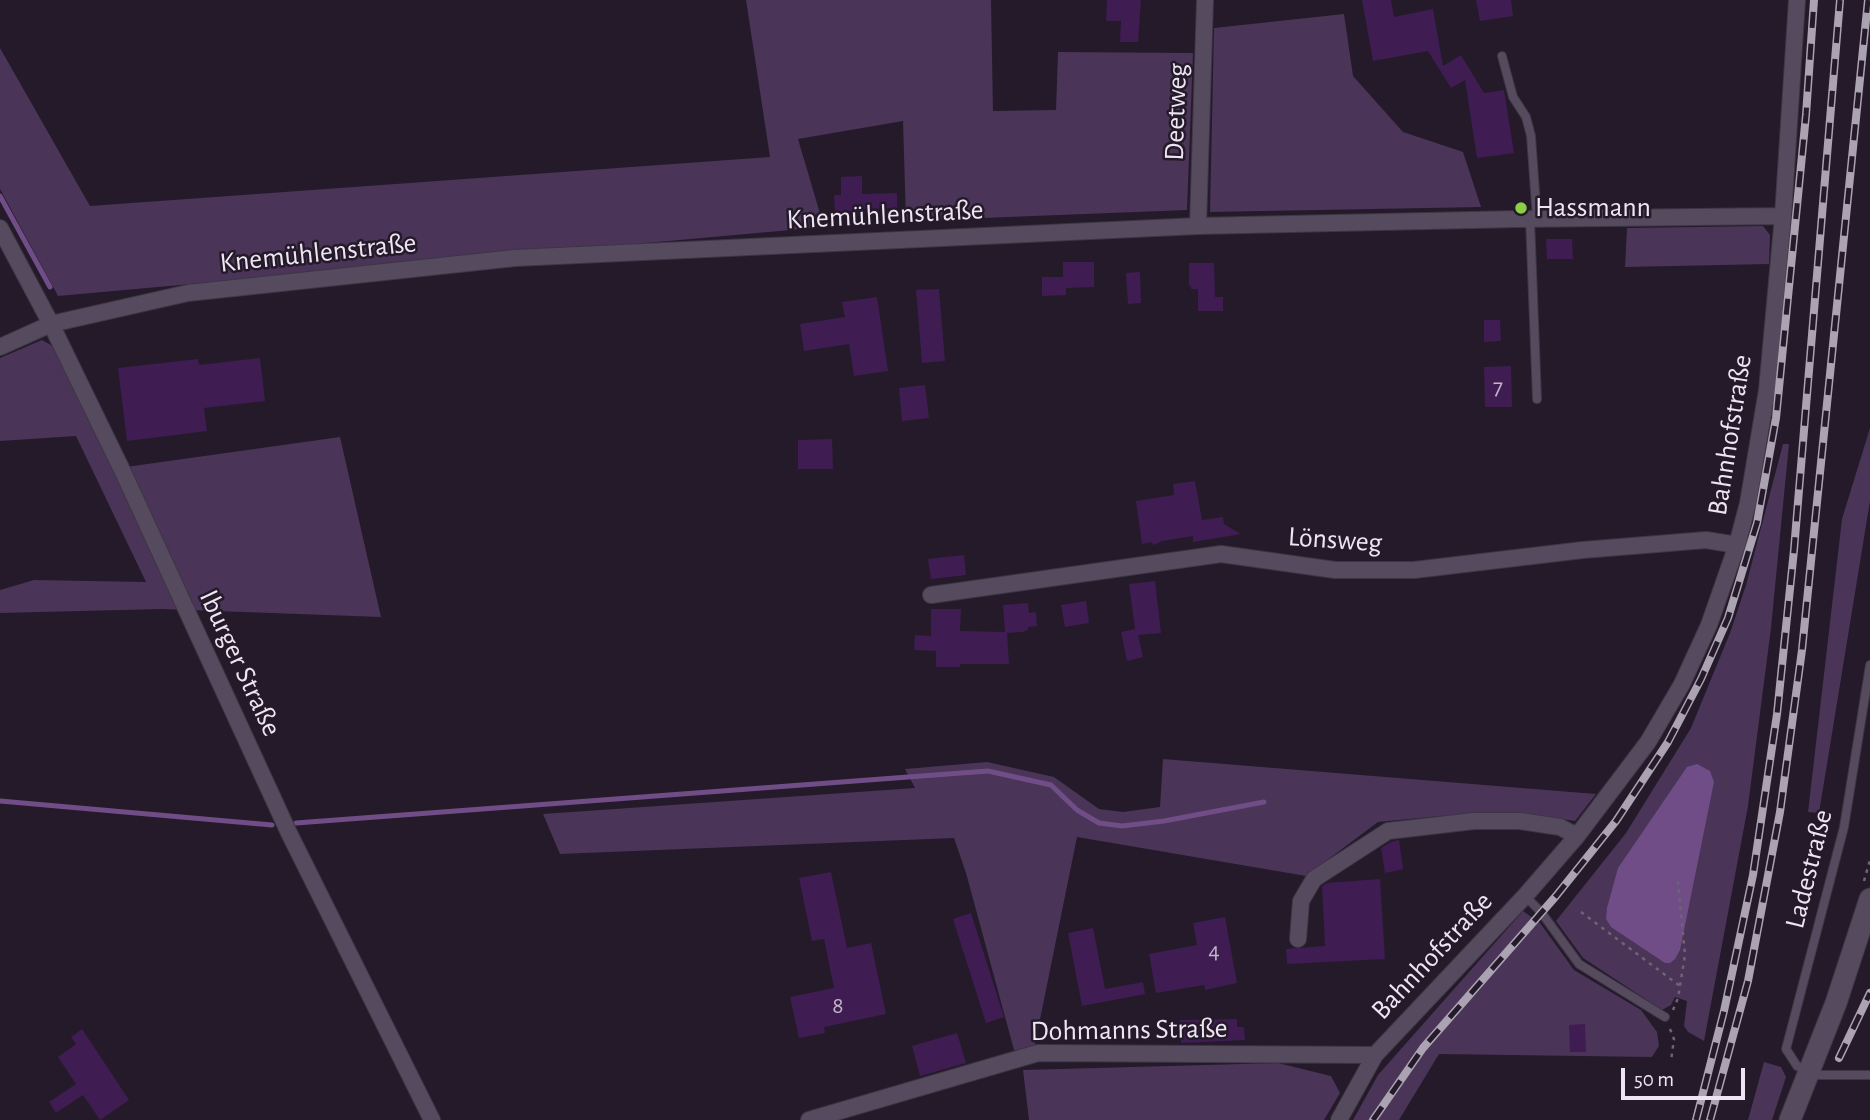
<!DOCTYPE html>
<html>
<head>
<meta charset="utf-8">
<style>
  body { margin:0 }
  #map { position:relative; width:1870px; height:1120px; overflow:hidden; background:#241a2a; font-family:"Alegreya Sans",sans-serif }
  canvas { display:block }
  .scale { position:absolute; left:1621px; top:1068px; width:124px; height:32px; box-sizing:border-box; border:4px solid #ede6f2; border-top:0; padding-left:9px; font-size:21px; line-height:24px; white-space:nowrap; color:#ede6f2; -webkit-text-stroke:5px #241a2a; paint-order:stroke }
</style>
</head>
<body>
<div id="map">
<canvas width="1870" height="1120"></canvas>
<div class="scale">50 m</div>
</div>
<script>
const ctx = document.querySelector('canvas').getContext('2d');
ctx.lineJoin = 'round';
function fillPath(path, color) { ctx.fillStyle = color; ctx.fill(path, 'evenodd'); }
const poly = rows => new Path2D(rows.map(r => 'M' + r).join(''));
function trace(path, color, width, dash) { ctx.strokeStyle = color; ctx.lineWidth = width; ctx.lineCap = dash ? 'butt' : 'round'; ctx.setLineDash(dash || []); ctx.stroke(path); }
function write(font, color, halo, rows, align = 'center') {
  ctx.font = font + ' "Alegreya Sans",sans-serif'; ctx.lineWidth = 5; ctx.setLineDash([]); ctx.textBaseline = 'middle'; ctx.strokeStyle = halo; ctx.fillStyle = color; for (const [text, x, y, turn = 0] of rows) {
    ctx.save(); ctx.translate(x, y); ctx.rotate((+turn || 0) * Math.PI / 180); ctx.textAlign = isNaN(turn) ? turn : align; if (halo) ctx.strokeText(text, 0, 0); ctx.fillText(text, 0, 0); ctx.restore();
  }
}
fillPath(poly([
  [746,0,991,0,993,111,1056,110,1058,52,1193,53,1187,210,906,221,903,121,798,139,824,227,58,296,0,189,0,48,90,206,770,157],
  [1344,14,1353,76,1403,132,1463,152,1481,207,1210,212,1214,28],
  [1763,226,1770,235,1769,264,1625,267,1627,228],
  [42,340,72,357,126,467,340,437,381,617,161,609,0,613,0,590,34,580,146,582,76,436,0,441,0,358],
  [1870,428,1870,501,1819,813,1808,812,1842,519],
  [1783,444,1789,444,1771,628,1748,806,1704,1041,1688,1032,1684,1026,1687,1001,1675,997,1671,1005,1662,1010,1583,958,1556,921,1626,833,1691,728,1730,633,1746,585],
  [1163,759,1596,794,1575,821,1519,813,1472,813,1378,822,1306,876,1077,837,1034,1049,1014,1050,966,873,954,838,560,854,543,814,915,788,905,769,987,762,1054,777,1099,809,1123,812,1160,807],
  [1523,911,1540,923,1574,970,1641,1010,1657,1032,1659,1046,1652,1057,1439,1054,1399,1120,1353,1120,1378,1075],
  [1764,1062,1781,1067,1786,1077,1772,1120,1748,1120],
  [1278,1063,1331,1076,1340,1093,1324,1120,1029,1120,1023,1070]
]), '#4a3457');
fillPath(poly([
  [1697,764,1710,771,1714,782,1680,950,1675,959,1670,963,1665,963,1611,927,1606,919,1607,908,1618,868,1687,767]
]), '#704d86');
trace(poly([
  [0,196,50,287],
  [0,801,272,825],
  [296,823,988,771,1051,785,1077,810,1099,823,1122,826,1164,821,1264,802]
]), '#704d86', 5);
fillPath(poly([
  [1107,0,1141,0,1138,42,1120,42,1121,21,1106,21],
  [1362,0,1391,0,1394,17,1433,9,1443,66,1461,55,1484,93,1504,90,1514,153,1477,158,1465,80,1451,88,1428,51,1373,61],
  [1476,0,1511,0,1513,16,1480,21],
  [862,176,862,194,897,193,897,208,862,209,862,216,835,216,834,195,841,195,841,177],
  [1546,239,1572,239,1573,259,1547,259],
  [1063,262,1094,262,1094,287,1066,288,1066,295,1042,296,1042,277,1063,277],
  [1189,263,1214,263,1215,297,1223,297,1223,311,1198,311,1198,289,1191,289,1191,285,1189,286],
  [1140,272,1141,303,1128,304,1126,273],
  [939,289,945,361,922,363,916,290],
  [877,297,888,371,854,376,849,344,804,351,800,324,845,317,842,302],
  [1484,320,1500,320,1501,341,1484,342],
  [260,358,265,401,204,408,207,431,127,441,118,368,198,359,199,365],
  [1511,366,1512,407,1485,407,1484,367],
  [925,385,929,418,902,421,899,388],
  [832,439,833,469,798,469,798,440],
  [1195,481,1202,520,1223,517,1224,524,1241,534,1193,542,1193,536,1162,541,1154,545,1151,542,1142,544,1136,501,1174,495,1173,484],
  [964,555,966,575,931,579,928,559],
  [1155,581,1161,633,1138,635,1143,657,1127,661,1121,632,1135,629,1129,584],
  [1086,601,1089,623,1065,627,1061,605],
  [1028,603,1029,613,1036,612,1037,626,1028,627,1028,630,1022,632,1007,633,1009,664,960,664,960,667,936,667,936,651,914,650,915,635,931,636,931,609,961,609,960,631,1005,632,1003,605],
  [1399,840,1403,869,1385,873,1381,848,1391,842],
  [831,872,847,948,871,943,886,1014,824,1027,825,1033,799,1038,790,997,834,988,824,939,812,941,799,878],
  [1380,879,1385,959,1287,964,1286,949,1325,946,1322,886,1327,883],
  [971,913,1004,1017,986,1023,953,919],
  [1225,917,1237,983,1205,990,1204,985,1156,993,1149,954,1197,945,1193,923],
  [1093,928,1105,989,1143,982,1145,994,1082,1006,1068,933],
  [1237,1019,1237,1027,1244,1027,1245,1040,1181,1043,1180,1020],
  [1585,1024,1586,1052,1570,1052,1569,1025],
  [82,1029,129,1100,100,1120,83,1095,56,1113,49,1102,76,1084,58,1057,76,1044,71,1037],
  [957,1033,966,1063,920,1076,912,1046]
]), '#3f1d52');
const service = poly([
  [1502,56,1513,97,1526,117,1531,136,1537,219],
  [1530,219,1537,399],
  [1870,665,1844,827,1786,1049,1797,1066,1819,1075,1870,1075],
  [1525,896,1541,912,1579,964,1665,1017]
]);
const minor = poly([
  [1198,226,1205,0],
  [0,228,51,324,123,472,289,833,432,1120],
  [0,347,51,324,188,293,515,258,1198,226,1518,219,1783,216],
  [931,595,1221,554,1335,570,1414,570,1583,550,1706,540,1737,545],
  [1298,939,1301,901,1314,879,1388,831,1474,821,1520,821,1560,827,1577,836],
  [809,1120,1038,1053,1375,1055],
  [1339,1120,1375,1055,1525,896,1577,836,1648,742,1682,684,1709,625,1737,545,1748,503,1767,390,1783,216,1797,0]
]);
const tertiary = poly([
  [1790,1120,1836,1003,1870,899]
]);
trace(service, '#3e3644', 10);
trace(minor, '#3e3644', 18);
trace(tertiary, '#3e3644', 23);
trace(poly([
  [1864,881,1870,860],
  [1581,912,1680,986],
  [1673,1010,1678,998,1685,955,1678,882],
  [1670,1029,1674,1039,1671,1061]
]), '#6e6574', 2.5, [3.5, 5]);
trace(service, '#564b5e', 8);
trace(minor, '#564b5e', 16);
trace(tertiary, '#564b5e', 21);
const rail = poly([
  [1839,1058,1870,993],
  [1373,1120,1423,1048,1556,896,1616,821,1668,742,1701,679,1728,618,1757,523,1776,418,1806,115,1814,0],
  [1696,1120,1724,1011,1753,875,1777,714,1794,550,1840,0],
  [1710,1120,1748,981,1780,812,1802,650,1868,0]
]);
trace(rail, '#aba3b1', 8);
trace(rail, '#241a2a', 5, [16]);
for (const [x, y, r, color] of [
  [1521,208,7,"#8cce45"]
]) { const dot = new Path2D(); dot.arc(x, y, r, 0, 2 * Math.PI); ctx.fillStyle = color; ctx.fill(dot); trace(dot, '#241a2a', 2.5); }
write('24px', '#c2b4ca', null, [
  ["7",1498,387],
  ["4",1214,951],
  ["8",838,1006]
]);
write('28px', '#ede6f2', '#241a2a', [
  ["Deetweg",1176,112,-88],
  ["Knemühlenstraße",885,215,-3],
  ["Knemühlenstraße",318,253,-6],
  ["Bahnhofstraße",1730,435,-81],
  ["Lönsweg",1335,540,4],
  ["Iburger Straße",240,663,65],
  ["Ladestraße",1809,869,-76],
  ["Bahnhofstraße",1432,956,-47],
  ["Dohmanns Straße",1129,1030,-1]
]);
write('28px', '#ede6f2', '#241a2a', [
  ["Hassmann",1535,208]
], 'left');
</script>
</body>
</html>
